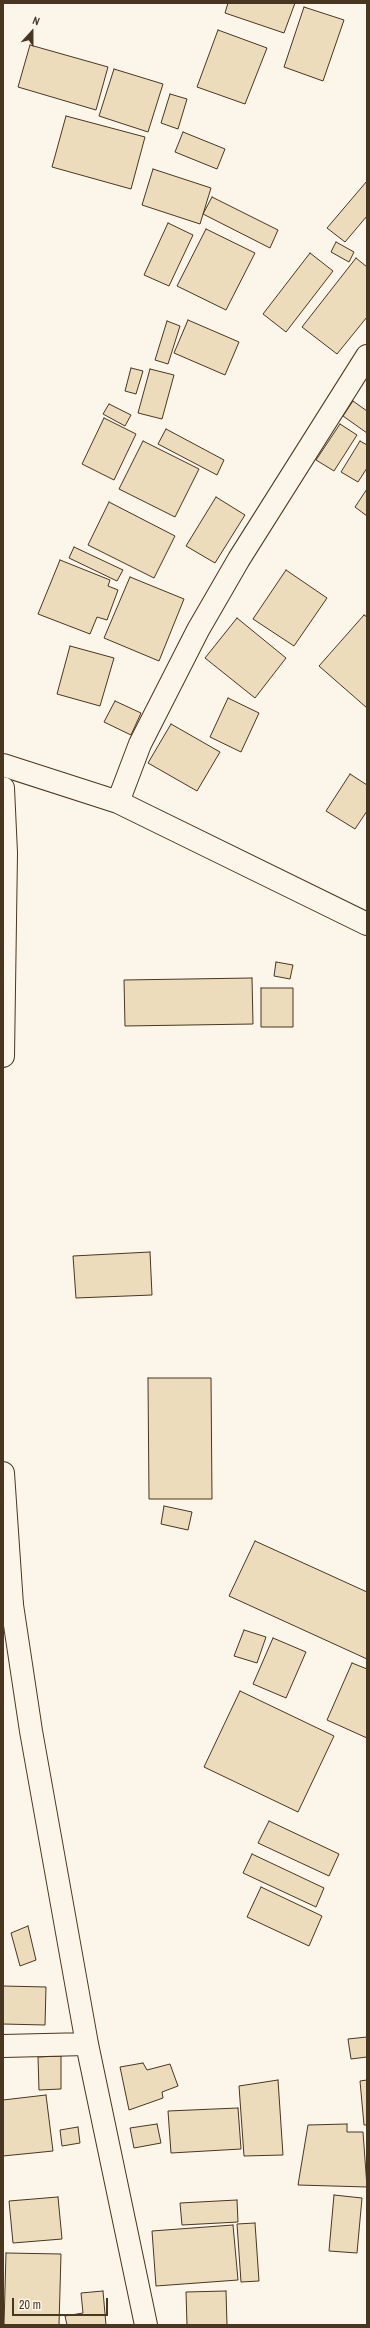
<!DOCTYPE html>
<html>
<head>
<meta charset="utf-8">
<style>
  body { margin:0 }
  #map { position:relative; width:370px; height:2328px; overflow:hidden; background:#fbf6e9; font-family:"Archivo Narrow",sans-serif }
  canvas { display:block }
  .frame { position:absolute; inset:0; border:4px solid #4a3520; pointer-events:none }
  .north { position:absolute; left:12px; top:12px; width:40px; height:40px; -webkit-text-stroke:3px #fbf6e9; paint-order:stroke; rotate:21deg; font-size:11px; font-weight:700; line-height:16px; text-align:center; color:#4a3520 }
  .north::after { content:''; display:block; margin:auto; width:14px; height:18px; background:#4a3520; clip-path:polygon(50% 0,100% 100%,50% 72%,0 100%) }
  .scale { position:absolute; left:12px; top:2298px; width:96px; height:18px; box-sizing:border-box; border:2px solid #4a3520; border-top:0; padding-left:5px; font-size:12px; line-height:14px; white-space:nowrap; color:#4a3520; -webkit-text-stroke:3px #fbf6e9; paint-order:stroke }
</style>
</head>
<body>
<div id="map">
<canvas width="370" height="2328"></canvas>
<div class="frame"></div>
<div class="north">N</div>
<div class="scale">20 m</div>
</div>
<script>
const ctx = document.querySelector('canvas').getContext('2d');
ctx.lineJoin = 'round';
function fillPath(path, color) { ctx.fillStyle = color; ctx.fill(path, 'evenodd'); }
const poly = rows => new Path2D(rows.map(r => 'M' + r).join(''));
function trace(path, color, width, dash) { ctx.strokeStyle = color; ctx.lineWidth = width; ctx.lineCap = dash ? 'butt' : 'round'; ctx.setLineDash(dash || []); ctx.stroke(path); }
const building = poly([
  [228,3,295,3,284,33,225,13,228,3],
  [304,7,344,20,323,81,284,67,304,7],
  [218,30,267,48,245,104,197,87,218,30],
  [30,45,108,67,96,110,18,87,30,45],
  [114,69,163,84,148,132,99,116,114,69],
  [170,94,187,99,178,129,161,123,170,94],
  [66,116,145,137,131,189,52,167,66,116],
  [183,132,225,149,217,169,175,152,183,132],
  [153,169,211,188,200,224,142,205,153,169],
  [367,181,367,216,345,242,327,228,367,181],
  [212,197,278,230,270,248,203,214,212,197],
  [168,223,193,235,169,286,144,275,168,223],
  [206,229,255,253,226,310,177,286,206,229],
  [336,242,354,252,349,262,331,252,336,242],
  [310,253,333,271,286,332,263,314,310,253],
  [356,258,367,267,367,317,337,354,302,327,356,258],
  [188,320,239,342,225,375,174,353,188,320],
  [167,321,180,326,168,364,155,360,167,321],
  [131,368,143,371,136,394,125,391,131,368],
  [150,369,174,375,162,419,138,413,150,369],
  [353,401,367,411,367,433,343,416,353,401],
  [109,404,131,415,125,426,103,414,109,404],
  [104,418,136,434,114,480,82,464,104,418],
  [340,424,357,435,334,471,316,460,340,424],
  [166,429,224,460,217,475,158,444,166,429],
  [143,441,199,469,175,517,119,489,143,441],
  [360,441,367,445,367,468,358,482,341,472,360,441],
  [367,489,367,516,355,507,367,489],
  [216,497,245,515,215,563,186,546,216,497],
  [109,502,175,536,154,578,88,545,109,502],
  [74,547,123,570,117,581,69,558,74,547],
  [60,560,110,580,108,586,118,590,107,620,97,617,90,634,38,614,60,560],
  [286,570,327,598,294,646,253,619,286,570],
  [130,577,184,599,159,661,104,638,130,577],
  [364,615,367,617,367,708,319,666,364,615],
  [237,618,286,658,255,698,205,658,237,618],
  [70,646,114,658,100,706,57,694,70,646],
  [228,698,259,713,241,752,210,737,228,698],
  [115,701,141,713,131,735,104,722,115,701],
  [171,724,220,752,197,791,148,763,171,724],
  [350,774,367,785,367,811,355,829,326,811,350,774],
  [276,962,293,965,290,979,274,976,276,962],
  [252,978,253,1024,125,1026,124,980,252,978],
  [261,988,293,988,293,1027,261,1027,261,988],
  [150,1252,152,1295,76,1298,73,1256,150,1252],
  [148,1378,211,1378,212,1499,149,1499,148,1378],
  [164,1506,192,1512,188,1530,161,1524,164,1506],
  [255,1541,367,1592,367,1659,229,1596,255,1541],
  [244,1630,266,1637,257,1663,234,1656,244,1630],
  [273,1638,306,1652,286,1698,253,1684,273,1638],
  [352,1663,367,1669,367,1738,327,1720,352,1663],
  [240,1691,334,1736,298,1812,204,1767,240,1691],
  [269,1821,339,1854,329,1876,258,1843,269,1821],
  [252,1854,324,1888,316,1907,243,1873,252,1854],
  [261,1887,322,1916,309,1946,247,1917,261,1887],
  [28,1926,36,1960,20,1966,11,1933,28,1926],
  [3,1986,46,1987,45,2025,3,2024,3,1986],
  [367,2037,367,2057,351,2059,348,2039,367,2037],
  [61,2056,61,2089,39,2090,38,2057,61,2056],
  [143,2063,147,2070,170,2064,178,2086,162,2092,163,2098,129,2110,120,2067,143,2063],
  [278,2080,283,2155,244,2156,239,2086,278,2080],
  [367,2080,367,2125,364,2125,360,2081,367,2080],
  [46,2095,53,2151,3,2156,3,2100,46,2095],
  [238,2108,241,2149,171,2153,168,2111,238,2108],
  [157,2124,161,2143,134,2148,130,2128,157,2124],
  [347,2124,347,2132,363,2132,367,2187,298,2185,308,2125,347,2124],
  [78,2127,80,2143,62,2146,60,2130,78,2127],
  [334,2195,362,2198,357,2253,329,2251,334,2195],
  [58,2197,62,2239,13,2243,9,2201,58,2197],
  [237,2200,238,2222,182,2225,180,2203,237,2200],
  [255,2223,259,2281,241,2282,237,2224,255,2223],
  [233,2225,238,2280,156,2286,152,2231,233,2225],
  [6,2253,61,2254,59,2325,4,2325,6,2253],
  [103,2291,106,2325,67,2325,65,2316,83,2313,81,2293,103,2291],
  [226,2291,227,2325,187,2325,186,2292,226,2291]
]);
fillPath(building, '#ecdcbc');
trace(building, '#4a3520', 1);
const minor = poly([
  [3,765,118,802,367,924],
  [118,802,140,744,198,630,239,559,367,356],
  [12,1605,31,1731,87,2044,146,2325],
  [3,2046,87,2044]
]);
const major = poly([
  [3,788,6,853,3,1056],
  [3,1473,12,1605,3,1602]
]);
trace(minor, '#4a3520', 24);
trace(major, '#4a3520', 24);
trace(minor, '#fbf6e9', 22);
trace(major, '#fbf6e9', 22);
</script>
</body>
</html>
